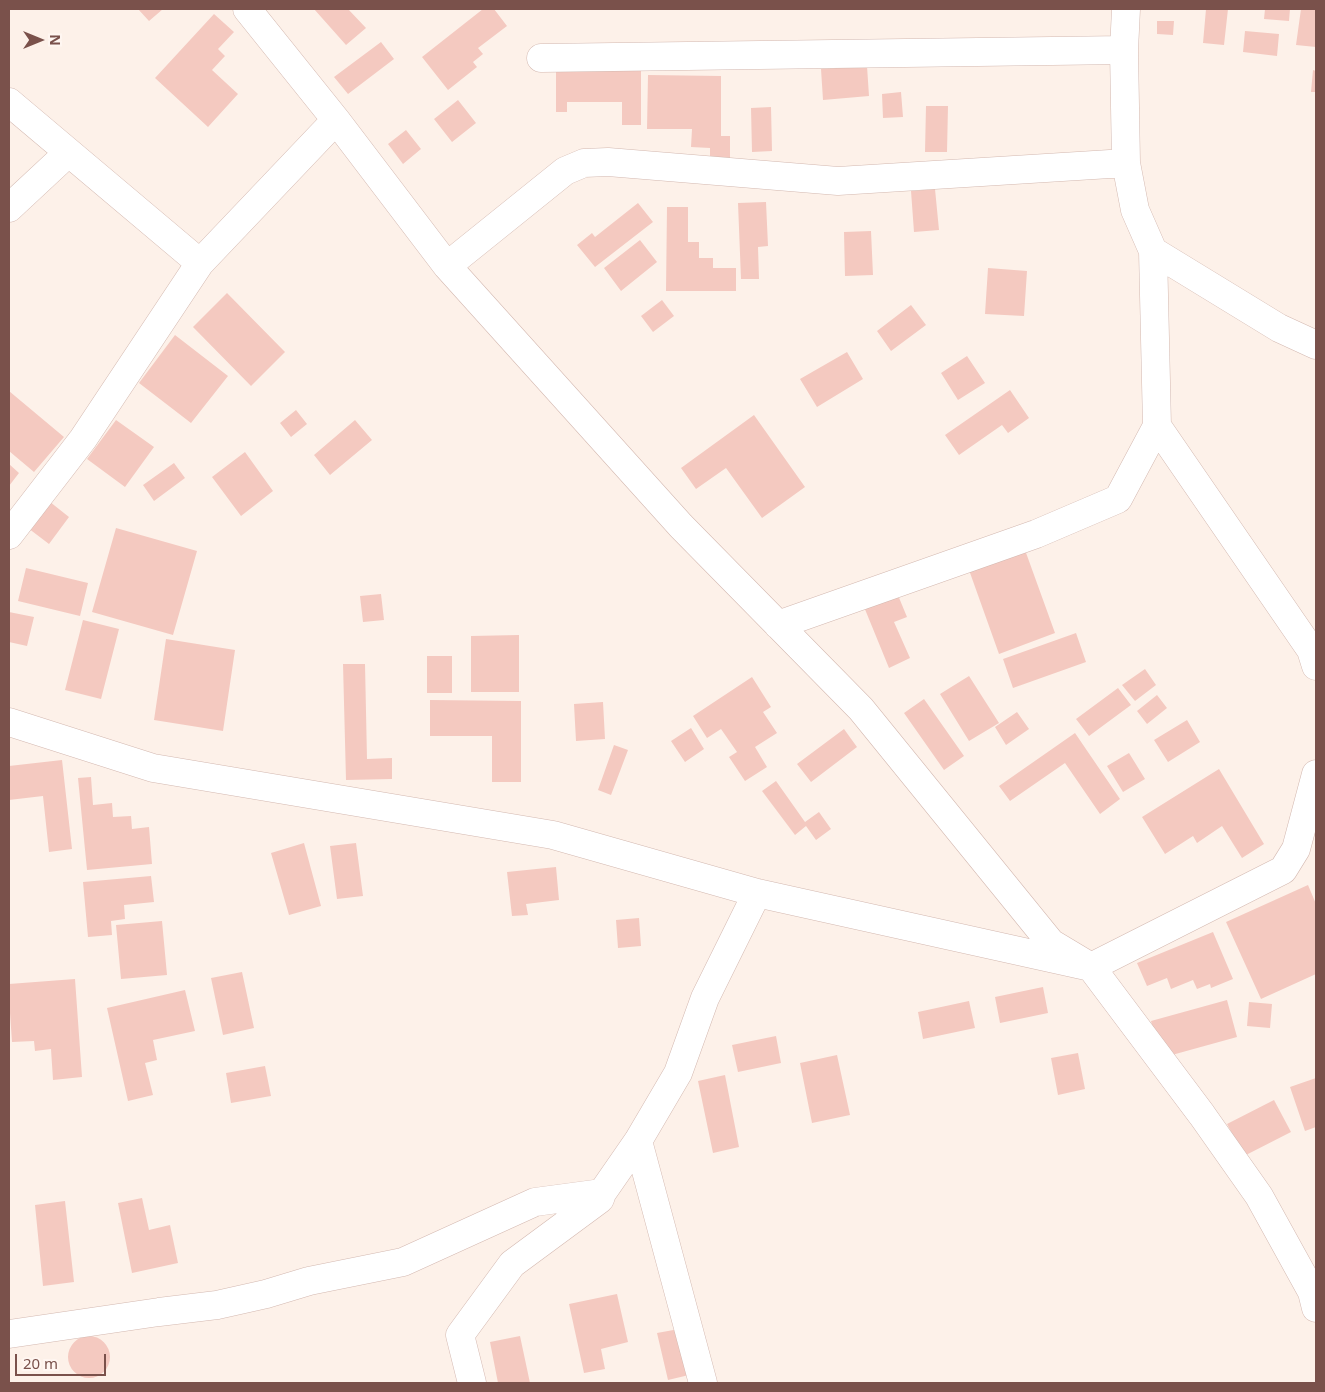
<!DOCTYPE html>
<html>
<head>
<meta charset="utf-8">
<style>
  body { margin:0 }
  #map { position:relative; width:1325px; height:1392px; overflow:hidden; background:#fdf1e9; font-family:"Noto Sans",sans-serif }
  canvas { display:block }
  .frame { position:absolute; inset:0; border:10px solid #7a514b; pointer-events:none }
  .north { position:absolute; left:15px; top:15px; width:50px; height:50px; -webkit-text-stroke:4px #fff6f1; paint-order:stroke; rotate:90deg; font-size:14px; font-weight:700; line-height:20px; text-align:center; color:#7a514b }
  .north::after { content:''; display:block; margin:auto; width:18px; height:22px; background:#7a514b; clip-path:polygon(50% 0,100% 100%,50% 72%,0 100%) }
  .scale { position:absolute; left:15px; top:1354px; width:91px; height:22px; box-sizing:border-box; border:2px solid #7a514b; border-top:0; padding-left:6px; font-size:15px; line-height:18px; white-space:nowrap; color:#7a514b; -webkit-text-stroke:4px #fff6f1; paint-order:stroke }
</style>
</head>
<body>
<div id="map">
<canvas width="1325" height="1392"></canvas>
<div class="frame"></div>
<div class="north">N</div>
<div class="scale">20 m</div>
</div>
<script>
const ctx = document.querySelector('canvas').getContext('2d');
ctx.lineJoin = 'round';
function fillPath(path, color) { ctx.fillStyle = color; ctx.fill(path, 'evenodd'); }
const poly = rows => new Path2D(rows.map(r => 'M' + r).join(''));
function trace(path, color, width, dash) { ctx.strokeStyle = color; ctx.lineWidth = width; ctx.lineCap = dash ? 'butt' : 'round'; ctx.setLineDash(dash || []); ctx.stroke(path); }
fillPath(poly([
  [138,9,163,9,149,21],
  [314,9,348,9,366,28,346,45],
  [483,9,494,9,507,26,478,48,483,54,473,62,477,67,448,90,422,57],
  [1206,9,1228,9,1224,45,1203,43],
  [1265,9,1290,9,1289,21,1264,19],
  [1301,9,1316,9,1316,47,1296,45],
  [214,14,234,32,218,49,225,56,212,70,238,94,208,127,155,78],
  [1157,21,1174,21,1173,35,1157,34],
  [1245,31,1279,34,1277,56,1243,52],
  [381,42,394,59,348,94,334,77],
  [556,66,641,66,641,125,622,125,622,102,567,102,567,112,556,112],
  [867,66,869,96,823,100,821,69],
  [1313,70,1316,71,1316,92,1311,92],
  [648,75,721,76,721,136,730,136,730,159,710,159,710,148,691,147,692,129,647,129],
  [901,92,903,117,883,118,882,94],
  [458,100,476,123,452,142,434,119],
  [926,106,948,106,947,152,925,152],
  [771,107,772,151,752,152,751,108],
  [406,130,421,149,403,164,388,144],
  [935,189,939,230,914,232,911,191],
  [766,202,768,246,758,247,759,279,741,279,738,203],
  [638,203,653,222,595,267,577,245,592,233,595,237],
  [667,207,688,207,688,242,699,242,699,258,713,258,713,268,736,268,736,291,666,291],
  [871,231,873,275,845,276,844,232],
  [640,240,657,262,621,291,604,268],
  [988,268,1027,271,1024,316,985,314],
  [227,293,285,352,251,386,193,327],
  [662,300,674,316,653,332,641,316],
  [911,305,926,325,891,351,877,331],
  [175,335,228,376,191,423,139,383],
  [847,352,863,379,817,407,800,379],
  [967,356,985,383,958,400,941,373],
  [1010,390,1029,418,1008,433,1002,425,959,455,945,435],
  [9,391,64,437,34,472,9,451],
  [296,410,307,424,291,437,280,423],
  [754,415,805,487,762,518,726,468,696,489,681,468],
  [116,420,154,447,125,487,87,459],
  [355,420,372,440,330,475,314,455],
  [245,452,273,491,241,516,212,477],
  [174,463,185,478,154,501,143,485],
  [9,464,19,473,9,486],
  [45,498,69,517,49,544,24,525],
  [116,528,197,551,173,635,92,612],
  [1025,550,1055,633,999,654,969,570],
  [26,568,88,583,80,616,18,601],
  [895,588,907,617,894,622,910,658,889,668,862,602],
  [381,594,384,620,363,622,360,596],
  [9,612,34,617,27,646,9,642],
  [83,620,119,629,101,699,65,690],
  [1076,633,1086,662,1013,688,1003,659],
  [519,635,519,692,471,692,471,636],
  [166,639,235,650,223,731,154,720],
  [427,656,452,656,452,693,427,693],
  [343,664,365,664,367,759,392,758,392,779,346,780],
  [1145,669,1156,685,1135,701,1122,685],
  [969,676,999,723,969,741,940,694],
  [752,677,771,707,763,712,777,733,755,747,767,767,745,781,729,757,737,752,721,729,707,738,693,716],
  [1118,688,1131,705,1089,736,1076,719],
  [1157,695,1167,708,1147,724,1137,711],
  [924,699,964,756,944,770,904,713],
  [430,700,521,701,521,782,492,782,492,736,430,736],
  [603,702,605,739,576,741,574,704],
  [1017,712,1029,729,1006,745,995,727],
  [1187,720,1200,742,1168,762,1154,740],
  [691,728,704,749,685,762,671,741],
  [844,729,857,747,811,782,797,764],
  [1075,733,1120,799,1100,814,1065,763,1010,801,999,786],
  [614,745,628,750,611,795,598,790],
  [1129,753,1145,779,1123,792,1107,766],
  [62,760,72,849,49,852,43,796,9,800,9,766],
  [1219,769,1264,844,1242,858,1222,826,1197,843,1193,836,1165,854,1142,817],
  [91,777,93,805,112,803,113,817,131,816,132,829,149,827,152,864,87,870,78,778],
  [776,781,805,822,819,812,831,829,816,840,806,826,795,835,762,791],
  [304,843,321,906,289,915,271,853],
  [356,843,363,896,337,899,330,846],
  [556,867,559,900,526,904,528,915,512,916,507,872],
  [151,876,154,902,124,905,125,919,111,921,112,935,88,937,83,882],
  [1308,885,1316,904,1316,974,1261,999,1226,922],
  [639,918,641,946,618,948,616,920],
  [162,921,167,975,121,979,116,925],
  [1213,932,1233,979,1211,988,1210,984,1197,989,1193,980,1171,989,1167,978,1147,986,1137,963],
  [242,972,254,1028,223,1035,211,978],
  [75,979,82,1077,53,1080,51,1049,35,1051,34,1041,12,1042,10,1013,9,1013,9,984],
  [1043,987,1048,1013,1000,1023,995,997],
  [185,990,195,1031,153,1040,157,1060,145,1063,153,1095,128,1101,107,1008],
  [1227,1000,1237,1037,1161,1058,1151,1021],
  [969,1001,975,1028,923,1039,918,1012],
  [1249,1002,1272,1004,1270,1028,1247,1026],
  [776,1036,781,1063,738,1072,732,1045],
  [1078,1053,1085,1089,1058,1095,1051,1058],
  [837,1055,850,1115,812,1123,800,1063],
  [265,1066,271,1096,231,1103,226,1073],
  [725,1075,739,1147,713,1153,698,1081],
  [1316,1078,1316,1127,1305,1131,1290,1087],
  [1274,1100,1291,1132,1244,1156,1227,1124],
  [142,1198,149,1230,170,1225,178,1263,132,1273,118,1203],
  [65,1201,74,1282,43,1286,35,1205],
  [617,1294,628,1342,601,1349,605,1369,584,1373,569,1304],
  [679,1329,689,1375,668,1380,657,1333],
  [520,1336,530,1383,498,1383,490,1342],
  '68 1357a21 21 0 1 1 42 0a21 21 0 1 1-42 0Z'
]), '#f4c9c0');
const minor = poly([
  [247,9,336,120,447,266,681,526,861,709,1051,943,1091,967,1202,1115,1259,1196,1312,1292,1316,1308],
  [1126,9,1124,50,1126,163,1135,210,1153,251,1279,328,1316,345],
  [541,58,1124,50],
  [9,102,200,263],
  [9,208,68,153],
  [447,266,565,171,584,163,608,162,838,181,1126,163],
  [1157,426,1311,650,1316,666],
  [9,535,83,439,200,263,336,120],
  [778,625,1036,534,1118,499,1157,426,1153,251],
  [9,722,153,768,553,835,757,893,1091,967,1283,870,1296,849,1316,774],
  [638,1141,703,1383],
  [9,1334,159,1312,217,1305,266,1294,309,1281,403,1262,535,1202,602,1193],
  [472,1383,460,1335,512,1264,600,1199,602,1193,638,1141,678,1073,705,998,757,893]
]);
trace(minor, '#d3b8b0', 29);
trace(minor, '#fff', 28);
</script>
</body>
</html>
